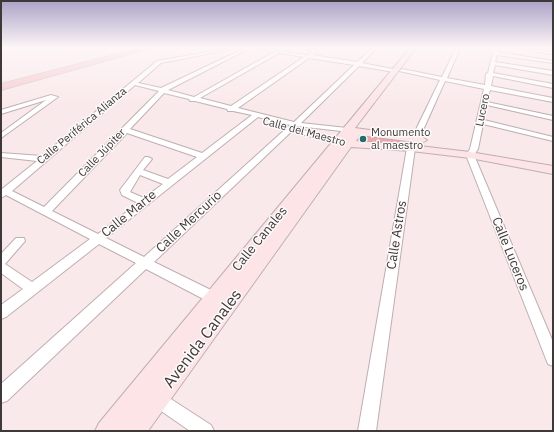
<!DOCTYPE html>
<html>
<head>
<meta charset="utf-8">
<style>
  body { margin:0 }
  #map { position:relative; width:554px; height:432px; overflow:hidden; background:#fae9ea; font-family:"IBM Plex Sans",sans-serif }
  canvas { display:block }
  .frame { position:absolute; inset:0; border:2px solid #3f3839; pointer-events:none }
</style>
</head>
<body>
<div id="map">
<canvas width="554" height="432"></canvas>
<div class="frame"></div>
</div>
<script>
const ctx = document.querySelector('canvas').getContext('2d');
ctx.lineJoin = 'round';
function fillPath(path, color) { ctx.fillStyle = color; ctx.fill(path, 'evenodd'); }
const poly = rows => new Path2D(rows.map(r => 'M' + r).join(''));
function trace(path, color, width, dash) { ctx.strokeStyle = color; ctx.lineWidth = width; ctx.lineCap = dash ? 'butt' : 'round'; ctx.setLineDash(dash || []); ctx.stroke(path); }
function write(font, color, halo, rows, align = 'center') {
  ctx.font = font + ' "IBM Plex Sans",sans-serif'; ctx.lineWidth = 3; ctx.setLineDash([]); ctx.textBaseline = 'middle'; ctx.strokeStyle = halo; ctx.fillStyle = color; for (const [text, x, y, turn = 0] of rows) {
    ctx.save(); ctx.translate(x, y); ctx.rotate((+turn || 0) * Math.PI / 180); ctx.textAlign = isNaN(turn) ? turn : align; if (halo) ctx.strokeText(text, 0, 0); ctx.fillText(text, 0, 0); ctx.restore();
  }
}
fillPath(poly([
  [357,135,402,140,403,146,354,143]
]), '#f4a4ac');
const street = poly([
  [230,48,237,48,161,63,138,83,161,88,245,48,250,48,168,90,194,97,274,52,257,49,257,48,308,55,312,51,304,48,309,48,318,51,313,55,357,62,373,48,377,48,362,63,397,70,394,72,359,66,301,123,347,128,351,130,350,132,297,126,295,128,341,140,341,144,335,144,292,131,154,262,223,296,224,300,223,304,218,306,213,304,146,269,7,401,1,403,1,384,136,263,99,244,6,317,1,319,1,305,23,289,1,273,1,254,16,238,24,238,25,241,5,264,32,282,90,239,6,195,1,198,2,189,37,161,1,157,1,153,42,156,157,61,230,48],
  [279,53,304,57,231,106,200,98,279,53],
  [309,58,354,65,294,122,238,108,309,58],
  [135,85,159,91,44,207,12,191,135,85],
  [164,93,189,99,190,101,195,101,227,109,228,111,233,111,252,115,202,153,130,129,164,93],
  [258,117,290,125,144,257,106,238,258,117],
  [127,133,197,157,168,179,143,170,152,159,148,157,145,157,120,190,122,195,138,203,98,234,52,211,127,133],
  [140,175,163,184,144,198,130,192,140,175],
  [456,48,460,48,447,78,485,85,486,74,488,73,494,48,498,48,497,52,553,61,553,63,497,55,495,62,553,71,553,75,495,65,493,73,553,84,553,88,493,76,491,86,553,98,553,102,490,90,487,102,553,116,553,120,487,105,484,120,553,137,553,141,483,124,478,149,474,155,553,342,553,366,548,364,546,359,466,155,470,149,484,89,445,81,415,148,376,431,358,431,407,148,440,80,399,71,402,69,442,77,456,48],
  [516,48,524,48,553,52,553,54,516,48],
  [51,95,58,97,1,138,1,133,46,100,1,114,1,110,51,95],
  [157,390,211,425,214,431,190,431,151,404,149,398,151,392,157,390]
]);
const secondary = poly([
  [410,48,416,48,355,128,422,137,427,140,422,143,360,135,356,141,411,145,470,152,553,166,553,174,470,158,411,151,351,147,148,431,95,431,99,423,410,48]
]);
const primary = poly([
  [141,48,151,48,1,90,1,84,141,48]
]);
trace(street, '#bfafb0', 2);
trace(secondary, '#bfafb0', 2);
trace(primary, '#cdcbcc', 2);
fillPath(street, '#fff');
fillPath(secondary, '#fde4e6');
fillPath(primary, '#fac8cd');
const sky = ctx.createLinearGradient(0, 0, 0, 108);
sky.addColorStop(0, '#aaa3c7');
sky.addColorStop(0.44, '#fdf5f6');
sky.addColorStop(1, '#fdf5f600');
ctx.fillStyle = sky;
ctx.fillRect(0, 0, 554, 108);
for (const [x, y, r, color] of [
  [363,139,4,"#216d6b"]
]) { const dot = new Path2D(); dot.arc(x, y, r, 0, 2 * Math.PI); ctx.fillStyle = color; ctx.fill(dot); trace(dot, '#fdfafa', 1.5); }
write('11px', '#3f3839', '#fdfafa', [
  ["Lucero",483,110,-78],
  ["Calle Periférica Alianza",82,126,-40],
  ["Calle del Maestro",304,132,15],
  ["Calle Júpiter",102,153,-46]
]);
write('11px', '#3f3839', '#fdfafa', [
  ["Monumento",371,133],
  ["al maestro",371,146]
], 'left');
write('13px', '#3f3839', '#fdfafa', [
  ["Calle Marte",129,214,-39],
  ["Calle Mercurio",189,222,-43],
  ["Calle Astros",397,235,-81],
  ["Calle Canales",260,239,-51],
  ["Calle Luceros",510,254,68]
]);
write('16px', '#3f3839', '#fdfafa', [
  ["Avenida Canales",203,339,-53]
]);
</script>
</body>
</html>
